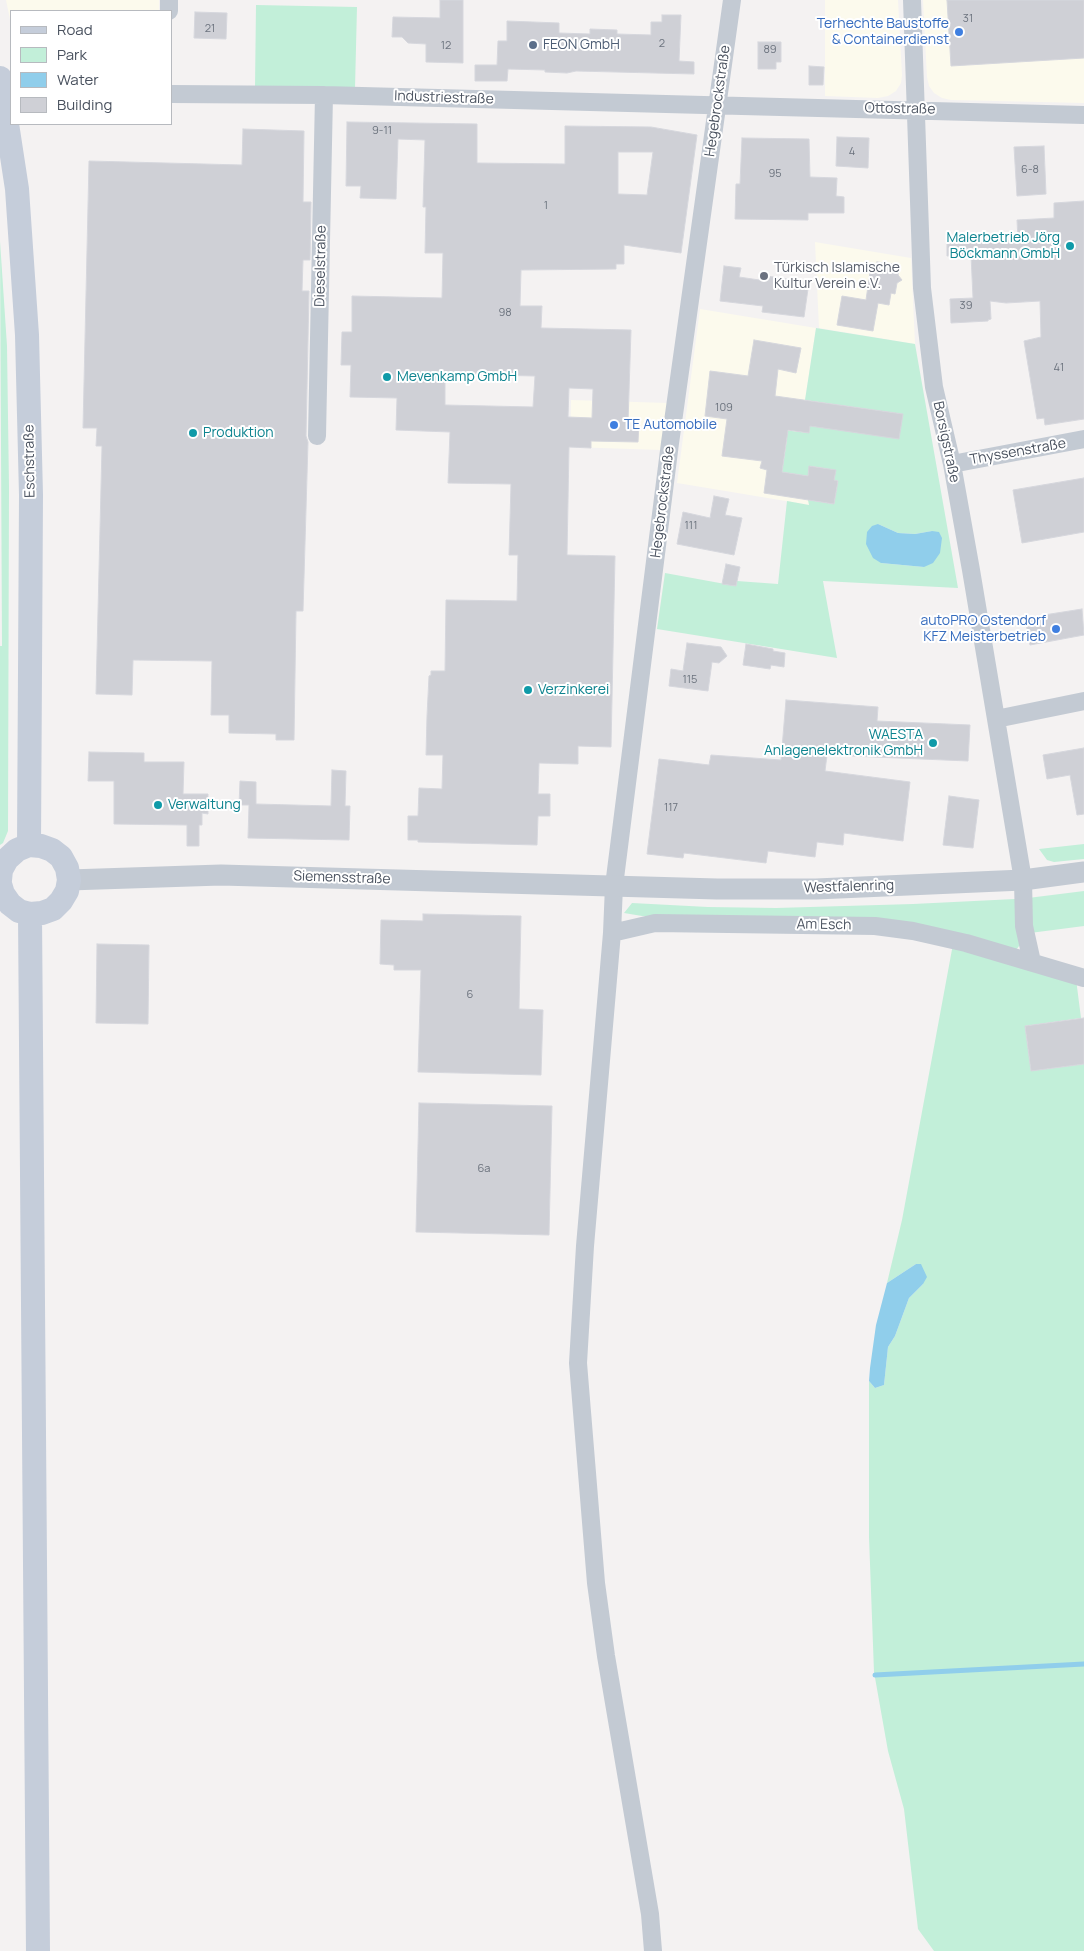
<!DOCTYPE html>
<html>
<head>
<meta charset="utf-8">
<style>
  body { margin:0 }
  #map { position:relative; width:1084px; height:1951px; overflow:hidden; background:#f4f2f2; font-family:Manrope,sans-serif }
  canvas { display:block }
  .legend { position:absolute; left:10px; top:10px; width:162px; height:115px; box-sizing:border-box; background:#fff; border:1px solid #b7babf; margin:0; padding:6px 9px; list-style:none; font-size:15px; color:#4a525f }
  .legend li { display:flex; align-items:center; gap:10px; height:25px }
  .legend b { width:25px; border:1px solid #b7babf }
</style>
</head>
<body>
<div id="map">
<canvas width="1084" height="1951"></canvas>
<ul class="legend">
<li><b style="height:6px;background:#c5cdda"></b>Road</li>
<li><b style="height:14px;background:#c2efd9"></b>Park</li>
<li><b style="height:14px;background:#90ceeb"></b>Water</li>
<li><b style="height:14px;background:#cfd0d6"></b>Building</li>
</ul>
</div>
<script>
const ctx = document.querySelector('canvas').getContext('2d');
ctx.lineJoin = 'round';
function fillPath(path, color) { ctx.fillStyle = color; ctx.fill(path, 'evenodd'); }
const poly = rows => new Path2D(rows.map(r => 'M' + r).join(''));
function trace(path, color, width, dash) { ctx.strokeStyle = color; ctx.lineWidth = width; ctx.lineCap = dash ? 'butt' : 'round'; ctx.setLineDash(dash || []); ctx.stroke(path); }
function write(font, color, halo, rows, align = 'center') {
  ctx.font = font + ' Manrope,sans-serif'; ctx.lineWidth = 4; ctx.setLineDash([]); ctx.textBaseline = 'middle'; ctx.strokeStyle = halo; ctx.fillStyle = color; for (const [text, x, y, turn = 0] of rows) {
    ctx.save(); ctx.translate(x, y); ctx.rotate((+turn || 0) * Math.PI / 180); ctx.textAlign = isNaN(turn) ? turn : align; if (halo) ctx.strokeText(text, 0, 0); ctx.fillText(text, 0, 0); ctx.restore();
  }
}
fillPath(poly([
  [6,0,159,0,159,11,11,11,11,24],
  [825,0,898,0,902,75,901,83,896,91,888,96,878,98,825,96],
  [923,0,1084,0,1084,103,951,100,942,98,934,93,929,86,927,77],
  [815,242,911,258,915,344,819,328],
  [700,309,816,328,805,400,903,414,899,439,809,433,787,439,782,472,808,476,809,466,836,470,838,481,834,504,809,500,810,505,677,483],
  [571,400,668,403,662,450,570,447]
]), '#fcfaed');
fillPath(poly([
  [256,5,357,7,355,88,255,87],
  [0,241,7,346,9,487,8,831,3,843,0,845,0,646,2,646],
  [816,328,915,344,958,588,823,581,837,658,657,629,665,573,736,586,737,581,778,584,787,501,809,505,808,500,834,504,838,481,834,480,835,470,810,466,808,476,782,472,787,439,783,430,809,433,810,426,899,438,902,414,805,400],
  [878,524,898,533,915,534,932,531,924,567,881,563],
  [1084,844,1084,859,1054,862,1047,860,1039,849],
  [1084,891,1084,926,1030,933,1028,898],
  [1015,899,1022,942,1013,954,874,920,642,916,624,913,632,903,708,907,776,908,913,904],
  [953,944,1076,979,1081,1018,1025,1026,1031,1071,1084,1064,1084,1951,934,1951,918,1929,904,1809,888,1751,874,1672,869,1537,869,1381,875,1388,884,1385,888,1347,895,1336,909,1298,923,1284,916,1264,887,1283,902,1220]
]), '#c2efd9');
fillPath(poly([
  [878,524,898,533,915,534,932,531,939,532,942,538,940,553,933,563,924,567,881,563,873,558,866,544,867,532,872,526],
  [916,1264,921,1264,927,1277,923,1284,909,1298,895,1336,888,1347,884,1385,875,1388,869,1381,870,1368,876,1325,887,1283]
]), '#90ceeb');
trace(poly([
  [875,1675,1084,1664]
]), '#90ceeb', 5);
const building = poly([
  [440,0,463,0,463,63,426,62,426,44,408,43,402,37,392,37,393,17,440,18,440,0],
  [947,0,1084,0,1084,58,951,66,947,0],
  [195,12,227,13,226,39,194,38,195,12],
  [662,15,681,15,679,61,694,62,694,74,576,71,567,73,545,72,545,70,508,69,507,81,475,81,475,65,497,65,498,41,507,41,507,21,559,23,559,33,590,34,590,29,617,30,617,34,651,35,651,22,662,22,662,15],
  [758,42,781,42,781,62,776,62,776,69,758,69,758,42],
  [809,66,824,67,823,85,809,85,809,66],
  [347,122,477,124,477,163,565,164,565,126,651,127,697,135,681,253,624,245,624,264,616,264,616,269,521,270,520,306,542,306,541,328,631,330,628,423,639,423,638,442,591,441,591,448,569,447,567,555,615,556,611,747,578,746,578,764,539,763,538,794,550,794,550,816,538,816,537,845,418,842,418,840,408,840,408,816,418,816,419,788,442,789,443,755,426,755,427,716,429,676,431,675,431,671,445,671,446,600,517,601,518,555,509,555,511,484,448,483,450,432,396,430,397,398,350,397,351,365,341,365,342,332,352,332,352,296,442,298,443,253,425,253,426,207,423,207,425,140,398,139,396,199,360,198,361,186,346,186,347,122],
  [618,152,653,152,647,195,618,194,618,152],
  [445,374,535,376,533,407,445,405,445,374],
  [569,388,593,389,592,418,568,417,569,388],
  [243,129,304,131,303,202,311,202,310,260,303,260,302,291,309,291,306,436,308,442,303,611,296,611,294,740,276,740,276,734,229,733,229,715,211,715,212,661,133,660,132,695,96,694,102,446,96,446,97,428,83,428,89,161,242,165,243,129],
  [837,137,869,138,868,168,836,166,837,137],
  [742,138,809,139,810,177,837,178,836,196,844,197,844,213,808,213,808,220,735,219,736,184,740,184,742,138],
  [1044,146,1046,194,1017,196,1014,147,1044,146],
  [1084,201,1084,419,1045,425,1044,418,1037,419,1024,341,1041,337,1040,301,1006,303,990,301,991,319,988,320,988,321,951,323,950,299,973,298,971,255,947,256,947,244,1018,240,1017,220,1054,218,1054,203,1084,201],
  [877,262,900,265,898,275,902,280,897,283,895,294,891,293,889,305,878,303,873,331,837,325,842,296,866,300,870,272,876,272,877,262],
  [724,266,741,268,739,277,766,281,767,276,809,282,804,317,762,312,763,306,720,301,724,266],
  [754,340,801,348,796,373,778,369,775,396,903,414,899,439,810,426,809,433,788,430,782,472,808,476,809,466,836,470,834,480,838,481,834,504,764,493,767,470,760,468,762,461,722,456,727,419,705,416,710,371,748,376,754,340],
  [1084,478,1084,532,1022,543,1013,490,1084,478],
  [714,496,729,499,725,515,742,518,734,555,677,544,683,512,710,518,714,496],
  [726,564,740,567,736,586,722,584,726,564],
  [1082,609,1084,635,1030,645,1025,618,1082,609],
  [687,643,721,647,727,656,719,663,712,662,708,691,669,686,671,669,683,671,687,643],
  [746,644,773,649,773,651,785,653,784,667,771,665,770,669,743,665,746,644],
  [786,700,878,707,877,721,970,725,968,761,827,755,825,771,910,782,903,841,844,833,843,845,817,842,815,857,768,851,766,863,684,853,683,858,647,854,659,759,709,765,711,755,781,760,786,700],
  [1084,748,1084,814,1077,815,1070,775,1047,779,1043,755,1084,748],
  [89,752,144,753,144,762,184,762,183,794,208,794,208,814,202,813,202,825,199,825,199,846,187,846,187,825,114,824,114,781,88,781,89,752],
  [332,770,346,771,345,806,350,806,349,840,248,838,249,805,239,805,240,781,256,782,256,804,331,806,332,770],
  [949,796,979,800,973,848,943,845,949,796],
  [423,914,521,916,519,1009,543,1010,541,1075,418,1072,421,970,394,970,394,965,380,964,381,920,423,921,423,914],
  [97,944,149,945,148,1024,96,1023,97,944],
  [1084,1018,1084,1064,1031,1071,1025,1026,1084,1018],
  [419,1103,552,1106,549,1235,416,1232,419,1103]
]);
fillPath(building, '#cfd0d6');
trace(building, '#d6d7dd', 1);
trace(poly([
  [169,0,169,11],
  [912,0,922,288,934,387,952,464,971,570,1023,880,1024,926,1032,962],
  [171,94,324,95,1084,115],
  [317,436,324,95],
  [952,464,1084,439],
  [996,719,1084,701],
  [612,933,655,923,875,926,913,931,966,943,1084,978],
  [653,1951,650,1914,606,1656,596,1583,578,1363,585,1246,612,933,614,886,670,443,732,0]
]), '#c3cad3', 18);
trace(poly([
  [69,880,221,875,717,889,816,889,1023,880,1084,872]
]), '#c3cad3', 21);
trace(poly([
  [0,78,17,189,27,335,31,495,29,845],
  [0,880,1,870,7,859,17,850,29,845,41,846,52,850,61,857,67,868,69,880,67,891,61,901,53,909,42,913,30,914,19,911,10,904,3,894,0,884],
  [30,914,38,1951]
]), '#c5cdda', 24);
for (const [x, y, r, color] of [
  [959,32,5,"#3f7fe0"],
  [533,45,5,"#5c6f8a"],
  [1070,246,5,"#0f9aa8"],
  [764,276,5,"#6b7280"],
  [387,377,5,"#0f9aa8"],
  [614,425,5,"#3f7fe0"],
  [193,433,5,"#0f9aa8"],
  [1056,629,5,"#3f7fe0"],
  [528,690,5,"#0f9aa8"],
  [933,743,5,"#0f9aa8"],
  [158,805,5,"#0f9aa8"]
]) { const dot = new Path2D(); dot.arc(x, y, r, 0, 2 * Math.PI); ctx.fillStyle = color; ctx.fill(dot); trace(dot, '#fff', 2); }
write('11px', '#6b727d', null, [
  ["31",968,19],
  ["21",210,29],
  ["2",662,44],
  ["12",446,46],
  ["89",770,50],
  ["9-11",382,131],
  ["4",852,152],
  ["6-8",1030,170],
  ["95",775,174],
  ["1",546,206],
  ["39",966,306],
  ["98",505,313],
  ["41",1059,368],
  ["109",724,408],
  ["111",691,526],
  ["115",690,680],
  ["117",671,808],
  ["6",470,995],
  ["6a",484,1169]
]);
write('14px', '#366cbe', '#fff', [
  ["Terhechte Baustoffe",949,24],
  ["& Containerdienst",949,40],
  ["TE Automobile",624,425,"left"],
  ["autoPRO Ostendorf",1046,621],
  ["KFZ Meisterbetrieb",1046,637]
], 'right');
write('14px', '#4e5e75', '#fff', [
  ["FEON GmbH",543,45]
], 'left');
write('14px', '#4a525f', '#fff', [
  ["Industriestraße",444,98,2],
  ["Hegebrockstraße",718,101,-82],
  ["Ottostraße",900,109,1],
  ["Dieselstraße",321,266,-89],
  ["Borsigstraße",946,442,78],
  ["Thyssenstraße",1018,452,-10],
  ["Eschstraße",30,461,-91],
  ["Hegebrockstraße",663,502,-83],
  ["Siemensstraße",342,878,2],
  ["Westfalenring",849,887,-2],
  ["Am Esch",824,925,1]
]);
write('14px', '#0d838f', '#fff', [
  ["Malerbetrieb Jörg",1060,238,"right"],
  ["Böckmann GmbH",1060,254,"right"],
  ["Mevenkamp GmbH",397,377],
  ["Produktion",203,433],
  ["Verzinkerei",538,690],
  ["WAESTA",923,735,"right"],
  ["Anlagenelektronik GmbH",923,751,"right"],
  ["Verwaltung",168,805]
], 'left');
write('14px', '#5b616d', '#fff', [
  ["Türkisch Islamische",774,268],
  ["Kultur Verein e.V.",774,284]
], 'left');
</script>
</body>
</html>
